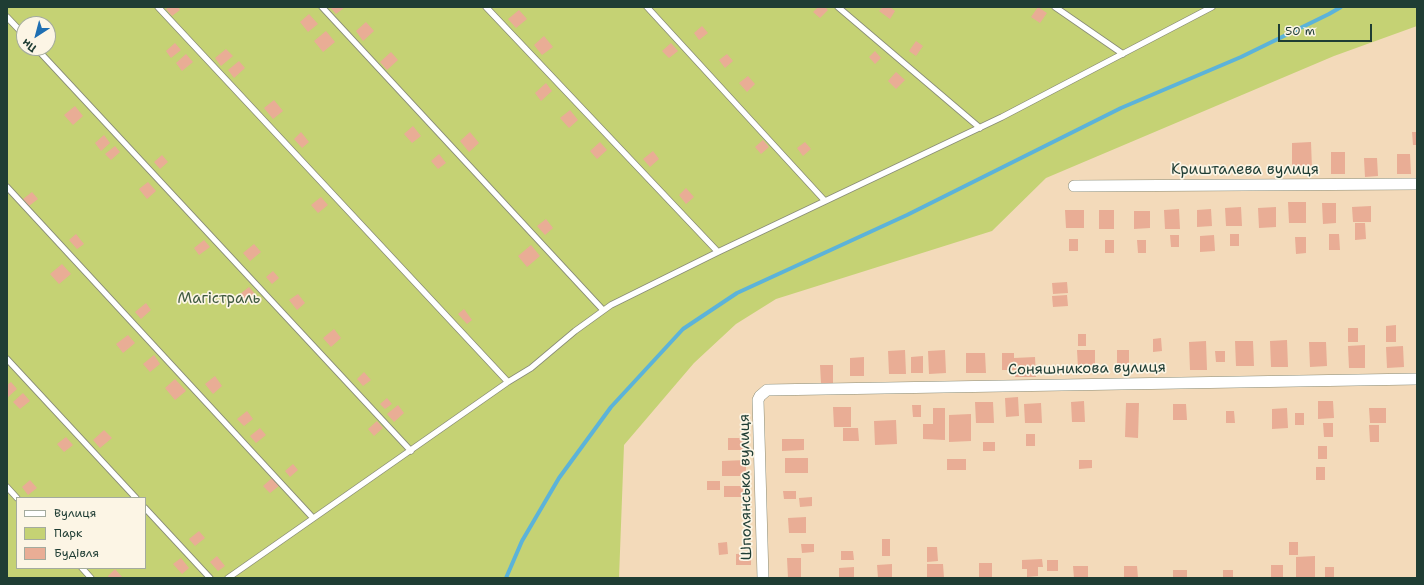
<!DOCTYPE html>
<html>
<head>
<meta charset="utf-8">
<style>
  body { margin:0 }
  #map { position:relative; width:1424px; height:585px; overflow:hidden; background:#f3daba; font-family:"Shantell Sans",sans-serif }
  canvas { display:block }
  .frame { position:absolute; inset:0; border:8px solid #1f3d34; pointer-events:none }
  .legend { position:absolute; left:16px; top:497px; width:130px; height:72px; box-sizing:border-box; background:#fcf5e5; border:1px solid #a4ab9e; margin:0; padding:5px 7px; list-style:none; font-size:12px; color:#1f3d34 }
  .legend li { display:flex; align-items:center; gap:8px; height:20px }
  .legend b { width:20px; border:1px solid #a4ab9e }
  .north { position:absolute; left:16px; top:16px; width:40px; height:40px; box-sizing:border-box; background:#fcf5e5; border:1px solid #a4ab9e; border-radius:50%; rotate:216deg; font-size:11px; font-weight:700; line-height:16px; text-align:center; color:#1f3d34 }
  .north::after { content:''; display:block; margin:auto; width:14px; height:18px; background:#1f6fb2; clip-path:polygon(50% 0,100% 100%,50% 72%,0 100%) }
  .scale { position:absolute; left:1278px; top:24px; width:94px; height:18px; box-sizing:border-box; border:2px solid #1f3d34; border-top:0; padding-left:5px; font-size:12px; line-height:14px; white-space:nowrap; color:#1f3d34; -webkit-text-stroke:3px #fcf5e5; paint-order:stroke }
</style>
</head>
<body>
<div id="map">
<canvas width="1424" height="585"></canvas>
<div class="frame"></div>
<ul class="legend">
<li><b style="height:5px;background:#fff"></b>Вулиця</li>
<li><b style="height:11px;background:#c5d274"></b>Парк</li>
<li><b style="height:11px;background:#e9ad95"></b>Будівля</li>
</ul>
<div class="north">Пн</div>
<div class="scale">50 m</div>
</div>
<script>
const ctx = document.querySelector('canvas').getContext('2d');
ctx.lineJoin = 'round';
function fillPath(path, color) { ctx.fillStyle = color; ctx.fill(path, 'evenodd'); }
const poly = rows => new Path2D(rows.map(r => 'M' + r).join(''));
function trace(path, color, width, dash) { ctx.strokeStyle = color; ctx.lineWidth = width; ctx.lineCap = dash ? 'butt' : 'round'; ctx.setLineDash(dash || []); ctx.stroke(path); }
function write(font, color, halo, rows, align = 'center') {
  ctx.font = font + ' "Shantell Sans",sans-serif'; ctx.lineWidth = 3.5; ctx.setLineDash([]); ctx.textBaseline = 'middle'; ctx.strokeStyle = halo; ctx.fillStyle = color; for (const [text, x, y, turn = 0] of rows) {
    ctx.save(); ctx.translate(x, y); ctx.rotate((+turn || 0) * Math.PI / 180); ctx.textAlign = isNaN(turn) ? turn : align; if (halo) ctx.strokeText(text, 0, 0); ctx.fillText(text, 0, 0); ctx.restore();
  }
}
fillPath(poly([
  [7,7,1417,7,1417,26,1334,56,1046,178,992,231,776,299,736,324,694,363,624,445,619,578,7,578],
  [24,24,48,24,48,48,24,48],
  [17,498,145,498,145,568,17,568]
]), '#c5d274');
trace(poly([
  [506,578,522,541,559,478,611,407,683,329,737,293,907,215,1121,108,1241,57,1329,14,1341,7]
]), '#5cb3d9', 4);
fillPath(poly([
  [169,7,178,7,180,10,172,16,166,9],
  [330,7,345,7,336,14],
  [818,7,825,7,828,10,820,18,813,12],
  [883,7,890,7,895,11,890,19,879,11],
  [1038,7,1047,13,1040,23,1031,17],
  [519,10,527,19,516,28,508,19],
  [309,14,318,24,308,32,300,22],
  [366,22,374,31,363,41,356,31],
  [702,26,708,33,699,40,694,33],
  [326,31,335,42,323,52,314,41],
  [544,36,553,47,542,55,534,45],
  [916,41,923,46,916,56,909,51],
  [175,43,181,50,171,58,166,51],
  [671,43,678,51,669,58,662,51],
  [226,49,233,56,221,66,215,58],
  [875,51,881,58,875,64,869,57],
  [391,52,398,60,387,70,380,62],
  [186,54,193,62,182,71,176,63],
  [727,54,733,61,725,68,719,60],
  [239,61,245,68,234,78,228,70],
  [896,72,905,80,896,89,888,81],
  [748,76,755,84,747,92,739,83],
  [546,83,552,91,541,101,535,93],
  [274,100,283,111,273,119,264,108],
  [75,106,83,116,73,125,64,115],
  [570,110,578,120,569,128,560,118],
  [413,126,421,136,412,143,404,134],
  [301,132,309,142,302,148,294,139],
  [470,132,479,143,469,152,460,141],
  [1412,132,1417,132,1417,145,1413,145],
  [104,135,110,143,101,151,95,143],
  [763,140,769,147,761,154,755,147],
  [600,142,607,150,597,159,590,151],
  [805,142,811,149,803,156,797,148],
  [1311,142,1312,169,1292,169,1292,143],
  [115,146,120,152,111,160,105,154],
  [653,151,659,159,650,167,643,159],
  [1331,152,1345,152,1345,174,1331,174],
  [439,154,446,163,438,169,431,161],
  [1397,154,1410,154,1411,174,1397,174],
  [162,155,168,162,160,169,154,162],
  [1364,158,1377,158,1378,176,1365,177],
  [148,182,156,191,147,199,139,189],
  [686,188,694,197,686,204,679,195],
  [32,192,38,199,29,206,23,199],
  [321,197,328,205,318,213,311,205],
  [1288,202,1306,202,1306,223,1289,223],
  [1322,203,1336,203,1336,223,1323,224],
  [1371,206,1371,222,1353,222,1352,207],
  [1241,207,1242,226,1226,226,1225,208],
  [1276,207,1276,227,1259,228,1258,208],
  [1179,209,1180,229,1165,229,1164,210],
  [1211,209,1212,226,1197,227,1197,210],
  [1065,210,1084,210,1084,228,1066,228],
  [1099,210,1114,210,1114,229,1099,229],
  [1134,211,1150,211,1150,228,1134,229],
  [546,219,553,228,545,235,537,226],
  [1355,223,1365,223,1366,239,1355,240],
  [76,234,84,244,77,249,69,240],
  [1230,234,1239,234,1239,246,1230,246],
  [1329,234,1339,234,1340,250,1329,250],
  [1170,235,1179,235,1179,247,1171,247],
  [1214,235,1215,251,1200,252,1200,236],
  [1295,237,1306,237,1306,253,1296,254],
  [1069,239,1078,239,1078,251,1069,251],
  [204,240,210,247,199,255,194,248],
  [1105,240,1114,240,1114,253,1105,253],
  [1137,240,1146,240,1146,253,1138,253],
  [254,244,261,252,250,261,243,253],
  [531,245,540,256,527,267,518,256],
  [62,264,71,274,59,284,50,274],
  [273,271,279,278,272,284,266,277],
  [1067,282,1068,293,1053,294,1052,283],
  [249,287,256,295,247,303,240,294],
  [298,294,305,303,297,310,289,300],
  [1067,295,1068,306,1053,307,1052,296],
  [146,303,151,310,141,319,135,312],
  [464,309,472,320,467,324,458,314],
  [1396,325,1396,342,1386,342,1386,326],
  [1348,328,1358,328,1358,342,1348,342],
  [334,329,341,338,331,347,323,338],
  [1078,334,1086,334,1086,346,1078,346],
  [128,335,135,343,123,353,116,344],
  [1161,338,1162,351,1153,352,1153,339],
  [1287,340,1288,367,1271,367,1270,341],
  [1206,341,1207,370,1190,370,1189,342],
  [1235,341,1253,341,1254,366,1236,366],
  [1309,342,1326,342,1327,366,1310,367],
  [1365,345,1365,368,1349,368,1348,346],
  [1403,346,1404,367,1387,368,1386,347],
  [905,350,906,374,889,374,888,351],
  [945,350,946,373,929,374,928,351],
  [1077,350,1095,350,1095,368,1078,368],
  [1117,350,1129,350,1129,368,1117,368],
  [1215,351,1225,351,1225,362,1216,362],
  [966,353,985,353,986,373,966,373],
  [1002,353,1014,353,1014,358,1035,357,1036,377,1015,377,1015,370,1002,370],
  [154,355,160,364,150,372,143,364],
  [923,356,923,373,911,373,911,357],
  [864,357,864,376,850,376,850,358],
  [820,365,833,365,833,383,821,383],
  [364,372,371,380,363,386,357,379],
  [215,376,222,386,213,394,205,384],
  [175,379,186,391,175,400,165,388],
  [11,382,17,389,7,398,7,385],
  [23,393,30,401,20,409,13,402],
  [1018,397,1019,416,1006,417,1005,398],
  [387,398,392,404,385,409,380,404],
  [1084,401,1085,422,1072,422,1071,402],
  [1318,401,1333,401,1334,418,1318,419],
  [975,402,993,402,994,423,976,423],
  [1041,403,1042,423,1025,423,1024,404],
  [1126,403,1139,403,1138,438,1125,437],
  [1173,404,1186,404,1187,420,1173,420],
  [398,405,404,413,394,422,387,414],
  [912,405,921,405,921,417,913,417],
  [833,407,851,407,851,427,834,427],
  [933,408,945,408,945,440,923,439,923,424,933,424],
  [1287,408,1288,428,1272,429,1272,409],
  [1369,408,1386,408,1386,423,1370,423],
  [247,411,253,419,244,426,237,419],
  [1226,411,1234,411,1235,423,1226,423],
  [1295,413,1304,413,1304,425,1295,425],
  [971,414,971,441,949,442,949,415],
  [896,420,897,444,875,445,874,421],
  [377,421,383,428,374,436,368,429],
  [1323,423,1333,423,1333,437,1324,437],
  [1369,425,1379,425,1379,442,1370,442],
  [260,428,266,435,256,443,250,436],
  [843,428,858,428,859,441,843,441],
  [104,430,112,438,100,448,93,440],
  [1026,434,1035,434,1035,446,1026,446],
  [66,437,73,445,64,452,57,444],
  [728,438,746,438,746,450,728,450],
  [782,439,804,439,804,450,782,451],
  [983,442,995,442,995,451,983,451],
  [1318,446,1327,446,1327,459,1318,459],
  [785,458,808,458,808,473,785,473],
  [947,459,966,459,966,470,947,470],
  [746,460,746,476,722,476,722,461],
  [1079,460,1092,460,1092,468,1079,469],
  [293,464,298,470,290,477,285,471],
  [1316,467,1325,467,1325,480,1316,480],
  [272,478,279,486,270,493,263,486],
  [30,480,37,488,28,495,22,487],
  [707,481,720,481,720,490,707,490],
  [724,486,747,486,747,497,724,497],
  [783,491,796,491,796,499,784,499],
  [812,497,812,506,800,507,799,498],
  [806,517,806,533,789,533,788,518],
  [199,531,205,538,195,546,189,539],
  [882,539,890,539,890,556,882,556],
  [727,542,728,554,719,555,718,543],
  [1289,542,1298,542,1298,555,1289,555],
  [801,544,814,544,814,552,802,553],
  [927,547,937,547,938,561,927,562],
  [841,551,853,551,854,560,841,560],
  [751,553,751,565,736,565,736,554],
  [217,556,225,566,218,571,210,562],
  [1315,556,1315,578,1296,578,1296,557],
  [181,558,189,568,182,574,173,564],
  [787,558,801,558,801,578,788,578],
  [1042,559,1043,567,1038,567,1038,576,1027,577,1027,569,1022,569,1022,560],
  [1047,560,1058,560,1058,571,1047,571],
  [979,563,992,563,992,578,979,578],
  [892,564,892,578,878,578,877,565],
  [927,564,943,564,944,578,927,578],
  [1271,565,1283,565,1283,578,1271,578],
  [1073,566,1088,566,1088,578,1074,578],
  [1124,566,1137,566,1138,578,1124,578],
  [854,567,854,578,839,578,839,568],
  [1325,567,1334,567,1334,578,1325,578],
  [115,569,123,578,109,578,108,576],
  [1173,570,1187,570,1187,578,1173,578],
  [1223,570,1233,570,1233,578,1223,578]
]), '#e9ad95');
const lane = poly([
  [158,7,508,382],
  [322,7,603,310],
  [486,7,718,252],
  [647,7,825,201],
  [838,7,980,128],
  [1055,7,1123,54],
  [7,17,24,35],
  [36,48,411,451],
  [7,187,313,518],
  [7,359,136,498],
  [7,487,17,498],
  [145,508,210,578],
  [82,568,91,578],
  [228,578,508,382,531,368,575,331,611,305,718,252,1002,117,1212,7]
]);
const street = poly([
  [1074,186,1417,184],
  [763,578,758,400,760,396,767,390,1417,379]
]);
trace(lane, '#898c77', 7);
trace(street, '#898c77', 12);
trace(lane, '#fff', 5.5);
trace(street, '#fff', 11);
write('15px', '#1f3d34', '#fcf5e5', [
  ["Кришталева вулиця",1245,170],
  ["Соняшникова вулиця",1087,369,-1],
  ["Шполянська вулиця",746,487,-91]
]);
write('15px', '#405b41', '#fcf5e5', [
  ["Магістраль",219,299]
]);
</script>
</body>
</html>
